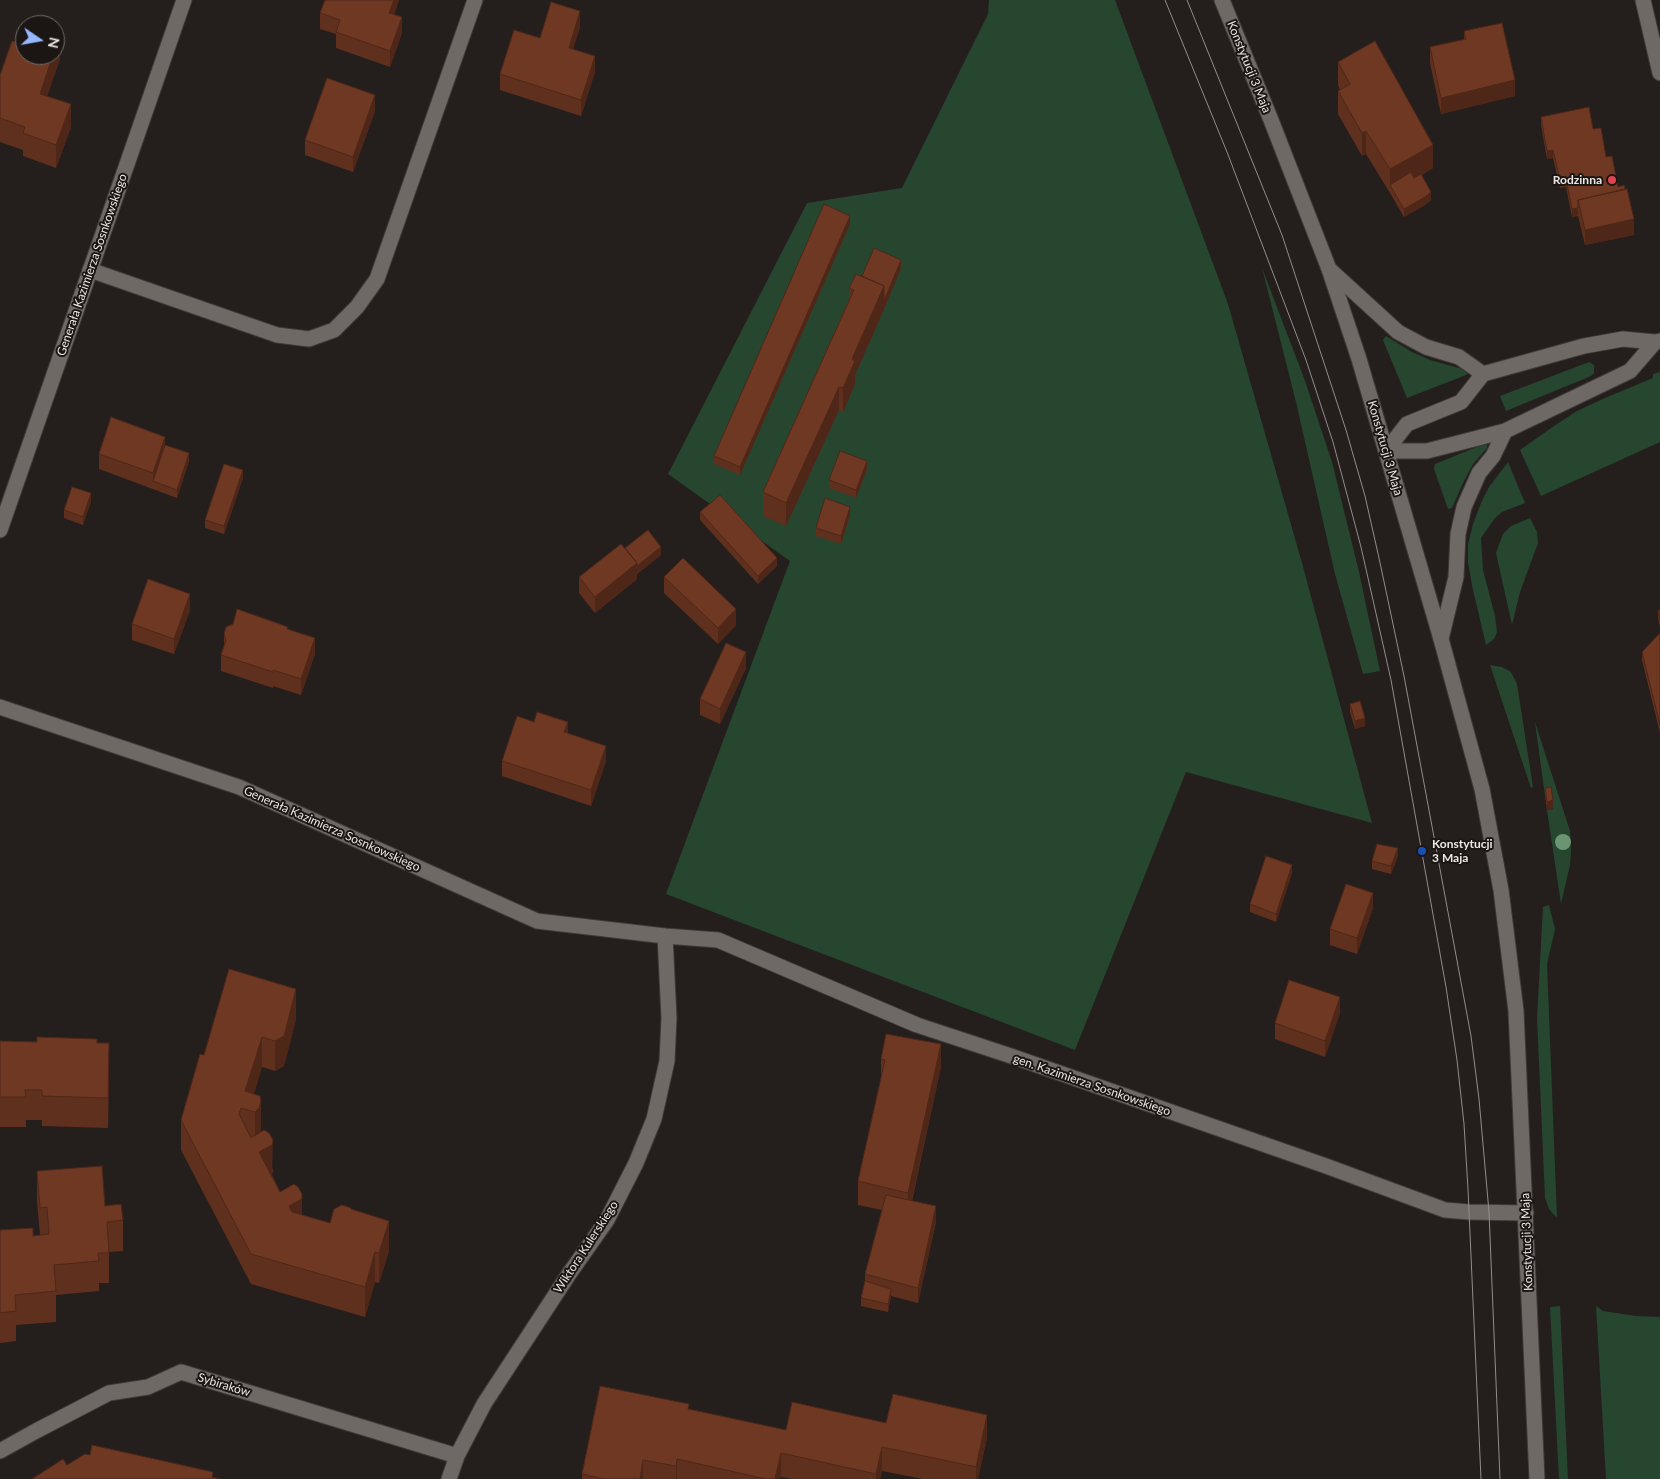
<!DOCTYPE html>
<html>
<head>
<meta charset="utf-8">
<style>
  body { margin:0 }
  #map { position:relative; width:1660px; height:1479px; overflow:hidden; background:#241f1d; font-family:Lato,sans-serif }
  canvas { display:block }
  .north { position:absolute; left:15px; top:15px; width:50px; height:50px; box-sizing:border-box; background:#1b1614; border:1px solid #6e6a68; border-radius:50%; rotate:102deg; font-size:14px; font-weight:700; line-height:20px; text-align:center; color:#eae7e5 }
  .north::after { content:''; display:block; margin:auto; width:18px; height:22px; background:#95b7fd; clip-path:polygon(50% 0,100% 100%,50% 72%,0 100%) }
</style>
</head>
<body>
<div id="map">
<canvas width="1660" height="1479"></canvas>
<div class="north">N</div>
</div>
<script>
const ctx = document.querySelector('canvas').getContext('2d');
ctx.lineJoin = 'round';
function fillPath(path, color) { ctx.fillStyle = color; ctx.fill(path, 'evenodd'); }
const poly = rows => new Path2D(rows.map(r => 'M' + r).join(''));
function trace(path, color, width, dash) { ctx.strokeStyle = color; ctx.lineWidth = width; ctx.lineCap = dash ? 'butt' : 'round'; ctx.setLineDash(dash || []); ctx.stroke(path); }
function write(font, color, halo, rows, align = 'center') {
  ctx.font = font + ' Lato,sans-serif'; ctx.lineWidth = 4; ctx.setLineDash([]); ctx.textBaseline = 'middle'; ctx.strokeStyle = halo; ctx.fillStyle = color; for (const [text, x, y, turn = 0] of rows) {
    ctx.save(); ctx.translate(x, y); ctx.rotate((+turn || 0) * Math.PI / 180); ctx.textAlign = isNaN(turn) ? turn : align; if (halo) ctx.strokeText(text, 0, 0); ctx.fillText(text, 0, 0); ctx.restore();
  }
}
fillPath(poly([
  [989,0,1115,0,1228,304,1302,563,1372,823,1186,772,1075,1050,666,894,790,561,668,474,807,203,902,188,988,14],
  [1262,268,1304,378,1332,462,1359,572,1380,671,1363,674,1335,574,1296,402],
  [1386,336,1412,352,1430,360,1466,370,1468,372,1466,375,1407,398,1383,340],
  [1589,362,1594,365,1594,373,1591,376,1506,411,1500,396],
  [1660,372,1660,442,1541,496,1520,450,1554,426,1577,411,1605,398,1653,378,1653,374],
  [1484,444,1487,445,1487,448,1473,464,1462,485,1452,508,1448,509,1434,469,1435,464],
  [1508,462,1525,503,1502,512,1495,518,1481,538,1483,570,1495,616,1497,632,1494,639,1486,645,1473,590,1468,563,1468,544,1473,524,1481,503,1489,487],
  [1530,518,1537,532,1538,543,1520,592,1512,625,1496,553,1503,534,1511,526],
  [1490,665,1502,667,1511,672,1517,684,1533,787,1531,788],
  [1535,722,1570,831,1571,851,1570,865,1561,904,1547,810,1553,809,1545,796],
  [1549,905,1555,929,1547,964,1557,1218,1549,1209,1545,1198,1537,1018,1543,907],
  [1560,1306,1568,1479,1559,1479,1550,1307],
  [1596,1306,1603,1311,1636,1316,1660,1317,1660,1479,1606,1479]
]), '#26462f');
const service = poly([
  [90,270,277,335,309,339,334,330,357,307,377,279,475,0]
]);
const minor = poly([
  [1643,0,1660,73],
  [1329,269,1398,332,1426,347,1459,357,1483,374],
  [1386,451,1407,424,1461,402,1483,374,1584,346,1623,339,1655,342,1660,341],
  [1386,451,1427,451,1505,431,1630,371,1655,342],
  [0,530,184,0],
  [1441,639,1456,577,1458,534,1464,507,1479,473,1493,456,1505,431],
  [0,707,239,787,537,921,665,936,718,940,917,1025,1011,1056,1326,1166,1445,1210,1469,1212,1526,1213],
  [0,1451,36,1431,109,1393,148,1387,181,1372,457,1456],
  [449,1479,457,1456,484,1404,569,1274,607,1220,636,1163,654,1119,667,1061,669,1018,665,936]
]);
const tertiary = poly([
  [1222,0,1271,120,1329,269,1359,359,1441,639,1482,789,1501,890,1516,1011,1537,1479]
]);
trace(service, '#3e3a38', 17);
trace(minor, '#3e3a38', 17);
trace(tertiary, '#3e3a38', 17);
trace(service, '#6f6966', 15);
trace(minor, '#6f6966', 15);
trace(tertiary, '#6f6966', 15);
trace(poly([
  [1165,0,1227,152,1306,360,1333,442,1361,547,1391,680,1446,987,1457,1060,1464,1124,1468,1189,1481,1479],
  [1187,0,1282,235,1346,430,1365,496,1379,558,1404,676,1445,896,1471,1036,1479,1099,1489,1212,1500,1479]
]), '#918d8b', 1);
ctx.fillStyle = '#6b9572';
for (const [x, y] of [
  [1563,842]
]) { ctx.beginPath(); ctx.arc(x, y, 8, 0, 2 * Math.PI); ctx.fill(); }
fillPath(poly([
  [399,0,394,15,402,33,390,67,336,48,336,34,320,29,320,13],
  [580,27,573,49,595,72,581,116,500,90,500,74,540,38],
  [1464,31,1515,96,1441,114,1430,63,1430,47,1464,39],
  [60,59,47,96,71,127,56,168,23,156,23,150,0,142,0,75],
  [1338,62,1433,168,1422,175,1431,200,1425,205,1404,217,1390,193,1366,154,1362,156,1338,114,1338,91,1340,90,1338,85],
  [375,111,353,172,305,155,305,140],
  [1541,117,1593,129,1606,157,1618,187,1634,235,1585,245,1578,216,1572,217,1566,187,1560,188,1553,158,1547,159,1541,125],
  [850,224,740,475,714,464,714,456],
  [901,268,884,309,855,375,855,384,843,412,839,410,786,526,763,516,763,492,849,299,849,288,862,276],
  [99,454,189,461,177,498,99,469],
  [867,469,856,498,829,488,829,480],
  [243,478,224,534,205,528,205,520],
  [91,501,83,525,64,518,64,510],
  [700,512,777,566,758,584,700,520],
  [850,515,841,544,816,536,816,528],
  [625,548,661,555,637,574,637,579,595,613,579,593,579,577],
  [664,577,736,625,718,644,664,593],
  [190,610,174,654,132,640,132,624],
  [1660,610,1660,628,1658,619,1658,611],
  [288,630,315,654,301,695,273,686,273,688,221,671,221,655,224,648,224,634],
  [1660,633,1660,733,1642,660,1642,652],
  [746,668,720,724,700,715,700,699],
  [1350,704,1365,726,1355,729,1350,712],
  [568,733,606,761,591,806,502,776,502,761],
  [1545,788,1553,808,1547,810,1545,796],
  [1398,856,1391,874,1372,869,1372,861],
  [1292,873,1276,922,1250,912,1250,904],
  [1373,908,1357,954,1330,945,1330,929],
  [1340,1013,1325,1057,1275,1039,1275,1023],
  [296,1019,284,1066,275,1071,262,1067,254,1094,261,1131,260,1132,273,1170,272,1175,280,1192,302,1215,330,1223,351,1209,389,1251,379,1283,375,1282,365,1317,251,1284,181,1150,181,1120,204,1055],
  [0,1041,97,1043,109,1074,108,1128,42,1126,42,1120,26,1120,26,1127,0,1127],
  [881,1059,941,1067,912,1201,936,1222,918,1303,891,1296,888,1312,861,1306,861,1298,865,1281,865,1274,882,1210,858,1205,858,1181,881,1078],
  [37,1171,105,1206,123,1220,123,1251,109,1252,109,1283,99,1283,99,1291,56,1295,56,1322,16,1325,16,1341,0,1343,0,1230,33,1236,40,1235,37,1201],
  [689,1409,786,1430,886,1423,987,1438,978,1479,923,1479,882,1471,880,1479,792,1479,781,1477,780,1479,582,1479,582,1474]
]), '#5f301e');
fillPath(poly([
  [394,0,399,0,389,29,389,13],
  [580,11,580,27,569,63,569,48],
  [402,17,402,33,390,67,390,51],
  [60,36,60,59,40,117,40,94,53,55,55,55,55,51],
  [595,56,595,72,581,116,581,100],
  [1515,80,1515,96,1441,114,1441,98],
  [375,95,375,111,353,172,353,157],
  [71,104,71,127,56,168,56,145],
  [1366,131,1366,154,1362,156,1362,133],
  [1433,145,1433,168,1394,191,1390,185,1390,169],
  [1553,150,1553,158,1547,159,1547,151],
  [1431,192,1431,200,1425,205,1404,217,1404,209],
  [1578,208,1578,215,1572,217,1572,209],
  [850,216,850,224,740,475,740,467],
  [1634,219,1634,235,1585,245,1585,230],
  [901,260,901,268,884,309,855,375,855,384,843,412,843,388,852,359,884,286],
  [839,387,839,410,786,526,786,503],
  [165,437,165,453,153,481,153,473],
  [189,453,189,461,177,498,177,490],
  [867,461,867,469,856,498,856,490],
  [243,470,243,478,224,534,224,526],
  [91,493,91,501,83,525,83,517],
  [850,507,850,515,841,544,841,536],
  [661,547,661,555,637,574,637,579,595,613,595,597,637,563],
  [777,558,777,566,758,584,758,576],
  [190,594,190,610,174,654,174,639],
  [736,609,736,625,718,644,718,628],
  [315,638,315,654,301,695,301,679],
  [746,652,746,668,720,724,720,709],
  [1365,718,1365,726,1355,729,1355,721],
  [568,722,568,738,564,732],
  [606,746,606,761,591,806,591,790],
  [1553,800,1553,808,1547,810,1547,802],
  [1398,848,1398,856,1391,874,1391,866],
  [1292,865,1292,873,1276,922,1276,914],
  [1373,893,1373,908,1357,954,1357,938],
  [296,989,296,1019,284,1066,275,1071,275,1041],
  [1340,997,1340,1013,1325,1057,1325,1041],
  [262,1037,262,1067,249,1110,245,1091],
  [109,1043,109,1074,108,1128,108,1098],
  [941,1044,941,1067,908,1216,908,1193],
  [261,1101,261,1131,259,1138,255,1142,255,1112],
  [273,1140,272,1175,259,1182,259,1152],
  [302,1199,302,1229,289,1236,289,1206],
  [936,1206,936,1222,918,1303,918,1288],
  [389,1221,389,1251,379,1283,379,1253],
  [375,1252,375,1282,365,1317,365,1287],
  [891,1289,891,1297,888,1312,888,1304],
  [987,1415,987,1438,978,1479,976,1479,976,1467],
  [882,1447,882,1471,880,1479,876,1479,876,1474],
  [781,1453,781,1477,780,1479,775,1479],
  [677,1459,677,1479,676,1479,676,1466],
  [643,1460,643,1479,640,1479]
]), '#4e2718');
const building = poly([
  [325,0,394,0,389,13,402,17,390,51,336,32,340,20,320,13,325,0],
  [551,2,580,11,569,48,595,56,581,100,500,74,514,30,540,38,551,2],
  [25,23,30,25,25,25,25,55,53,55,40,94,71,104,56,145,23,133,25,127,0,118,0,75,12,41,18,43,25,23],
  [1502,23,1515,80,1441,98,1430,47,1466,39,1464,31,1502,23],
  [55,34,60,36,55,51,55,34],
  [1375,41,1433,145,1390,169,1366,131,1362,133,1338,91,1350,84,1338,62,1375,41],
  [327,78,375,95,353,157,305,140,327,78],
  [1589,107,1593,129,1601,128,1606,157,1612,156,1618,187,1624,185,1625,189,1578,200,1578,208,1572,209,1566,179,1560,180,1553,150,1547,151,1541,117,1589,107],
  [1411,172,1414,178,1421,174,1431,192,1425,197,1404,209,1390,185,1411,172],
  [1627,189,1634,219,1585,230,1578,200,1627,189],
  [824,204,850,216,740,467,714,456,824,204],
  [874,248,901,260,884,301,884,286,862,276,874,248],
  [856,274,884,286,852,359,855,361,843,388,839,387,786,503,763,492,854,290,849,288,856,274],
  [111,417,165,437,153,473,99,454,111,417],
  [165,445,189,453,177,490,153,481,165,445],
  [840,451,867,461,856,490,829,480,840,451],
  [224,464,243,470,224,526,205,520,224,464],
  [72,487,91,493,83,517,64,510,72,487],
  [720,495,777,558,758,576,700,512,720,495],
  [825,498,850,507,841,536,816,528,825,498],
  [648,530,661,547,637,566,637,563,625,548,648,530],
  [621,544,637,563,595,597,579,577,621,544],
  [683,558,736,609,718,628,664,577,683,558],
  [148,579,190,594,174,639,132,624,148,579],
  [237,609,288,627,287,629,315,638,301,679,273,670,273,672,221,655,226,640,224,634,226,627,233,624,237,609],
  [1660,610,1660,620,1658,611,1660,610],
  [1660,633,1660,725,1642,652,1660,633],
  [726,643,746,652,720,709,700,699,726,643],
  [1360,701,1365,718,1355,721,1350,704,1360,701],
  [537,712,568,722,564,732,606,746,591,790,502,761,517,716,534,722,537,712],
  [1551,787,1553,800,1547,802,1545,788,1551,787],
  [1377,844,1398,848,1391,866,1372,861,1377,844],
  [1266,856,1292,865,1276,914,1250,904,1266,856],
  [1346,884,1373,893,1357,938,1330,929,1346,884],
  [229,969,296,989,284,1036,275,1041,262,1037,245,1091,260,1096,261,1101,259,1108,255,1112,241,1108,239,1114,251,1138,264,1130,269,1133,273,1140,272,1145,259,1152,280,1192,294,1184,298,1187,302,1194,302,1199,289,1206,292,1212,330,1223,334,1209,342,1205,351,1208,351,1209,389,1221,379,1253,375,1252,365,1287,251,1254,181,1120,200,1054,204,1055,229,969],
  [1289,980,1340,997,1325,1041,1275,1023,1289,980],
  [886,1034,941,1044,908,1193,858,1181,885,1060,881,1059,886,1034],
  [37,1037,97,1039,97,1043,109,1043,108,1098,42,1096,42,1090,25,1090,26,1097,0,1097,0,1041,37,1042,37,1037],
  [102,1166,105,1206,121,1204,123,1220,107,1222,109,1253,98,1253,99,1261,54,1265,56,1291,15,1295,16,1311,0,1313,0,1230,33,1228,33,1236,49,1234,47,1207,40,1208,37,1171,102,1166],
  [886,1195,936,1206,918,1288,865,1274,886,1195],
  [865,1281,891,1289,888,1304,861,1298,865,1281],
  [600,1386,689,1404,688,1409,786,1430,792,1402,886,1423,893,1394,987,1415,976,1467,882,1447,876,1474,781,1453,775,1479,766,1479,677,1459,676,1466,643,1460,640,1479,604,1479,582,1474,600,1386],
  [92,1445,213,1472,212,1477,220,1479,32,1479,63,1459,67,1465,85,1454,90,1455,92,1445]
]);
fillPath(building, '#6f3823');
trace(building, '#4e2718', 1);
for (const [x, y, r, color] of [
  [1612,180,5,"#e0444e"],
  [1422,851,5,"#1a4fb4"]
]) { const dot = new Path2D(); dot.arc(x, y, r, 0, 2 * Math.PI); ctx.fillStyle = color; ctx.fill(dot); trace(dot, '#1b1614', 2); }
write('12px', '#eae7e5', '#1b1614', [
  ["Konstytucji 3 Maja",1249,67,68],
  ["Generała Kazimierza Sosnkowskiego",92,265,-71],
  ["Konstytucji 3 Maja",1385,448,74],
  ["Generała Kazimierza Sosnkowskiego",332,829,24],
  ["gen. Kazimierza Sosnkowskiego",1092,1085,19],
  ["Konstytucji 3 Maja",1527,1242,-92],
  ["Wiktora Kulerskiego",586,1247,-57],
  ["Sybiraków",224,1385,17]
]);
write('bold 12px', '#eae7e5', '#1b1614', [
  ["Rodzinna",1602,180],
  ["Konstytucji",1432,844,"left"],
  ["3 Maja",1432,858,"left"]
], 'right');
</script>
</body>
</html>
